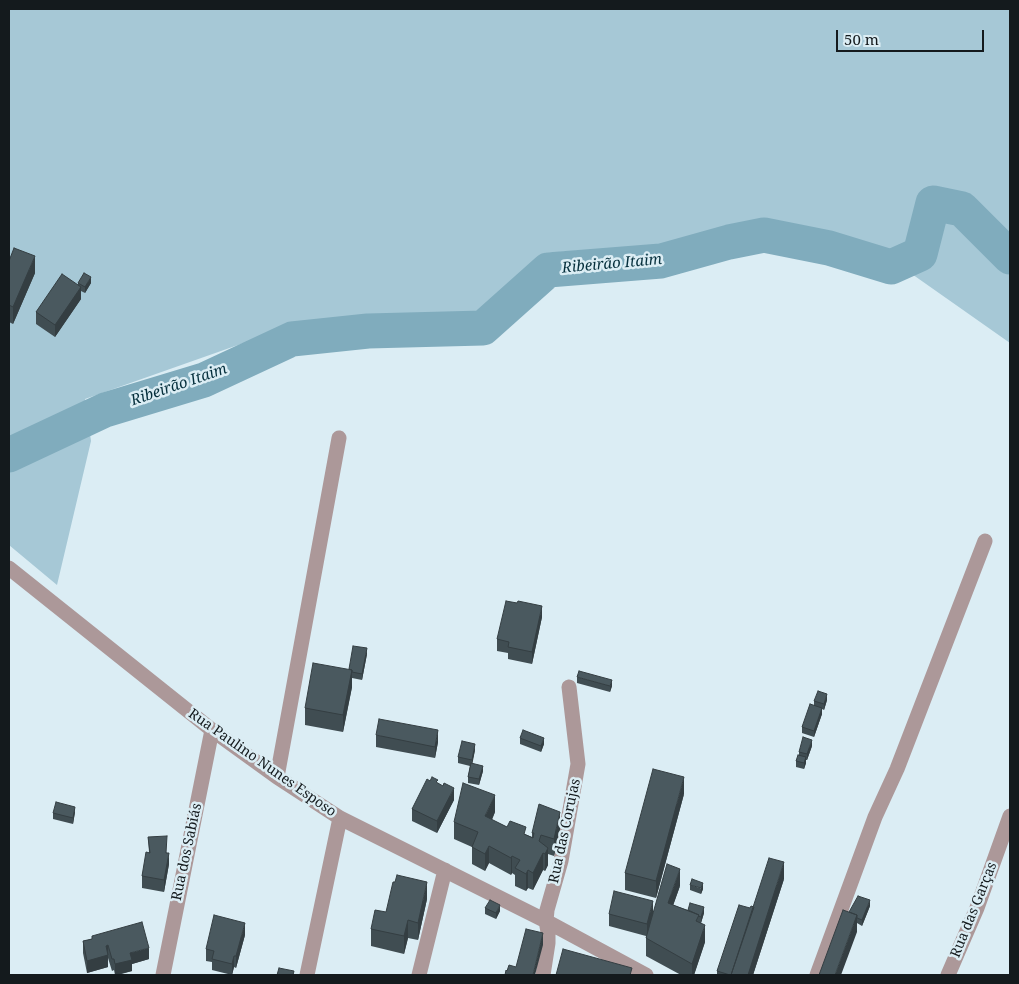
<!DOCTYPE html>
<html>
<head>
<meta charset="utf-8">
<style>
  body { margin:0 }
  #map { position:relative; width:1019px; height:984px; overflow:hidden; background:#dbedf4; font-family:"Noto Serif",serif }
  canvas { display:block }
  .frame { position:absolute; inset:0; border:10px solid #141a1d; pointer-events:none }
  .scale { position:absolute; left:836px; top:30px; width:148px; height:22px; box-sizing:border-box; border:2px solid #141a1d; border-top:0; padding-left:6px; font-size:15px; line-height:18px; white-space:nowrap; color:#141a1d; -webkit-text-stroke:4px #dbedf4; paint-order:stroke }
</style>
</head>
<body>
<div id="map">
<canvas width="1019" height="984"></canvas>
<div class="frame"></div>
<div class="scale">50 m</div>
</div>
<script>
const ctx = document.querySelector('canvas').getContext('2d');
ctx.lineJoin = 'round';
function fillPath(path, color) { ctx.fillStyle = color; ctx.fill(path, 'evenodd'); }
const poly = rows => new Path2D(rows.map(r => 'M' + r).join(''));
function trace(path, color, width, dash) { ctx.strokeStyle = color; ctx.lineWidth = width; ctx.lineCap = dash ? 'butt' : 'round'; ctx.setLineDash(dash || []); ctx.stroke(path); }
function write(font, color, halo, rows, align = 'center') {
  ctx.font = font + ' "Noto Serif",serif'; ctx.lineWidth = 5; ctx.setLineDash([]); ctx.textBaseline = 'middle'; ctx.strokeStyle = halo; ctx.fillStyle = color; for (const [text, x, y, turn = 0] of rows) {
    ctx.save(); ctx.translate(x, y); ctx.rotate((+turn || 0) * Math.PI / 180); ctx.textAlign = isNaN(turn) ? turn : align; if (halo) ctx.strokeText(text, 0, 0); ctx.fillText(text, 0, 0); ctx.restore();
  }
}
fillPath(poly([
  [9,9,1010,9,1010,343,882,253,761,223,664,245,544,253,479,314,289,327,85,399,91,441,57,585,9,545]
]), '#a6c8d6');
trace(poly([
  [9,455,105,410,204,380,292,339,368,331,483,328,548,270,661,261,729,242,764,235,829,248,891,267,920,254,933,203,962,209,1010,257]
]), '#80acbd', 35);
trace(poly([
  [9,568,212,730,277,777,340,818,546,921,646,975],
  [277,777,339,438],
  [163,975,212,730],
  [307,975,340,818],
  [419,975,445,870],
  [543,975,548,943,548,932,546,921,547,910,561,861,578,764,569,687],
  [817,975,875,817,897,769,985,541],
  [948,975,977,908,1010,816]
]), '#ac9899', 15);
fillPath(poly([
  [9,261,35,273,13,324,9,322],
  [78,283,91,283,85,293,81,291,81,299,55,337,36,324,36,312,78,285],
  [517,603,542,617,532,664,508,659,508,653,497,651,497,639],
  [367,654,362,680,352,678,352,687,343,732,305,725,305,708],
  [577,677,612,686,610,692,577,683],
  [827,700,824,710,822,709,822,714,814,737,802,733,802,727,814,706,814,701],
  [376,735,438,742,435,758,376,747],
  [520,738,544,744,541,752,520,744],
  [812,746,807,760,806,760,806,763,804,769,796,767,796,761,799,755,799,752],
  [475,750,472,763,483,771,479,785,468,783,468,777,470,766,458,763,458,757],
  [438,783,454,800,437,833,412,821,412,809],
  [684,794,656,898,625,890,625,873],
  [75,812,73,824,53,819,53,813],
  [495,812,492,820,507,827,532,837,532,833,560,829,554,856,548,854,548,865,545,871,543,870,533,890,528,888,526,891,515,886,515,875,512,873,511,875,489,863,485,871,472,864,472,847,454,839,454,822],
  [148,837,167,853,169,864,164,892,142,888,142,876,149,852],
  [784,879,753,975,717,975,717,971,750,908,754,907],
  [690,885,703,889,701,894,690,890],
  [680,886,673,905,688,910,704,913,701,923,705,942,694,975,681,975,646,956,646,936,609,926,609,914,653,913],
  [427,899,418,940,408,938,404,954,371,946,371,929,386,912],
  [870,906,862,926,857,923,857,932,849,912],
  [485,908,500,911,496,919,485,914],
  [245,935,236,968,234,967,232,975,212,970,212,962,206,961,206,949],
  [92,936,149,959,132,964,132,971,118,975,115,975,114,970,112,971,108,958,108,967,87,973,83,953,83,941,92,939]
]), '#404d52');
fillPath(poly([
  [35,256,35,273,13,324,13,307],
  [91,277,91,283,85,293,85,287],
  [81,287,81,299,55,337,55,325],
  [542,606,542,617,532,664,532,652],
  [367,648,367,654,362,680,362,674],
  [352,670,352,687,343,732,343,715],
  [612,680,612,686,610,692,610,686],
  [827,694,827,700,824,710,824,704],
  [822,708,822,714,814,737,814,731],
  [438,730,438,742,435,758,435,747],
  [544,738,544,744,541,752,541,746],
  [812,740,812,746,807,760,807,754],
  [475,744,475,750,472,766,472,760],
  [806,757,806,763,804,769,804,763],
  [483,766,483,771,479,785,479,779],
  [684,777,684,794,656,898,656,881],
  [454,788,454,800,437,833,437,821],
  [495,795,495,812,485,834,485,816],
  [75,807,75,812,73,824,73,818],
  [560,812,560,829,554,856,554,839],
  [489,846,489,863,485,871,485,854],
  [548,848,548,865,545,871,545,854],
  [169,853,169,864,164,892,164,880],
  [543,853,543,870,533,890,533,873],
  [512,856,512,873,511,875,511,858],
  [784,862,784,879,753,975,748,975],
  [680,869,680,886,668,920,668,903],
  [528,870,528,888,526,891,526,874],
  [427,882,427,899,418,940,418,923],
  [703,883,703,889,701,894,701,888],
  [870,900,870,906,862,926,862,920],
  [653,901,653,913,647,936,647,924],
  [500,905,500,911,496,919,496,913],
  [704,907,704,913,701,923,701,917],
  [857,915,857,932,841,975,835,975],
  [408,920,408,938,404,954,404,936],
  [245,923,245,935,236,968,236,956],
  [705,925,705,942,694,975,692,975,692,964],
  [543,933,543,945,535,975,533,975],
  [108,945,108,967,87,973,87,961,106,946],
  [149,948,149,959,132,964,132,971,115,975,115,964,130,953],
  [234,956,234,967,232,975,232,964]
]), '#343e42');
const building = poly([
  [14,248,35,256,13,307,9,305,9,261,14,248],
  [84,273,91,277,85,287,78,283,84,273],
  [62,274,81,287,55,325,36,312,62,274],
  [506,601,517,603,518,601,542,606,532,652,508,647,509,642,497,639,506,601],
  [353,646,367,648,362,674,352,672,352,670,349,669,353,646],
  [313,663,352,670,343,715,305,708,313,663],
  [579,671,612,680,610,686,577,677,579,671],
  [818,691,827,694,824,704,814,701,818,691],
  [810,704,822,708,814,731,802,727,810,704],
  [379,719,438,730,435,747,376,735,379,719],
  [523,730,544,738,541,746,520,738,523,730],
  [803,737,812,740,807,754,799,752,803,737],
  [462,741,475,744,472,760,458,757,462,741],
  [798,755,806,757,804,763,796,761,798,755],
  [471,763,483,766,479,779,468,777,471,763],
  [653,769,684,777,656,881,625,873,653,769],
  [432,777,438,780,436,782,443,786,444,783,454,788,437,821,412,809,427,779,430,781,432,777],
  [463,783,495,795,485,816,507,827,510,821,526,827,524,834,533,838,534,833,532,833,539,804,560,812,554,839,541,835,539,841,548,848,545,854,543,853,533,873,528,870,526,874,515,868,520,860,512,856,511,858,489,846,485,854,472,847,478,832,454,822,463,783],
  [56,802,75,807,73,818,53,813,56,802],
  [167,836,166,853,169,853,164,880,142,876,146,852,150,853,148,837,167,836],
  [769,858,784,862,748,975,731,975,769,858],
  [667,864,680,869,668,903,699,915,696,921,705,925,692,964,646,938,667,864],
  [397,875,427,882,418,923,408,920,404,936,371,929,375,910,386,912,393,882,395,882,397,875],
  [692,879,703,883,701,888,690,885,692,879],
  [614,891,653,901,647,924,609,914,614,891],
  [858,896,870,900,862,920,857,918,857,915,849,912,858,896],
  [490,900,500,905,496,913,485,908,490,900],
  [690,903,704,907,701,917,698,916,699,915,688,910,690,903],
  [739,905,750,908,751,906,754,907,731,975,730,975,717,971,739,905],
  [843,910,857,915,835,975,819,975,843,910],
  [214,915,245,923,236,956,234,956,232,964,212,959,214,951,206,949,214,915],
  [142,922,149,948,130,953,132,960,115,964,114,959,112,959,108,945,106,946,108,955,87,961,83,941,92,939,92,936,142,922],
  [526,929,543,933,533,975,505,975,506,970,507,971,509,965,516,967,526,929],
  [563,949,632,968,630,975,556,975,563,949],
  [279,968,294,971,293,975,277,975,279,968]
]);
fillPath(building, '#4a595f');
trace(building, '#343e42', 1);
write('14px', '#141a1d', '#dbedf4', [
  ["Rua Paulino Nunes Esposo",262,763,35],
  ["Rua das Corujas",565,831,-78],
  ["Rua dos Sabiás",187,852,-78],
  ["Rua das Garças",974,910,-68]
]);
write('italic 15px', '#052f3c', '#dbedf4', [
  ["Ribeirão Itaim",612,264,-5],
  ["Ribeirão Itaim",179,385,-19]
]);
</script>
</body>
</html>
